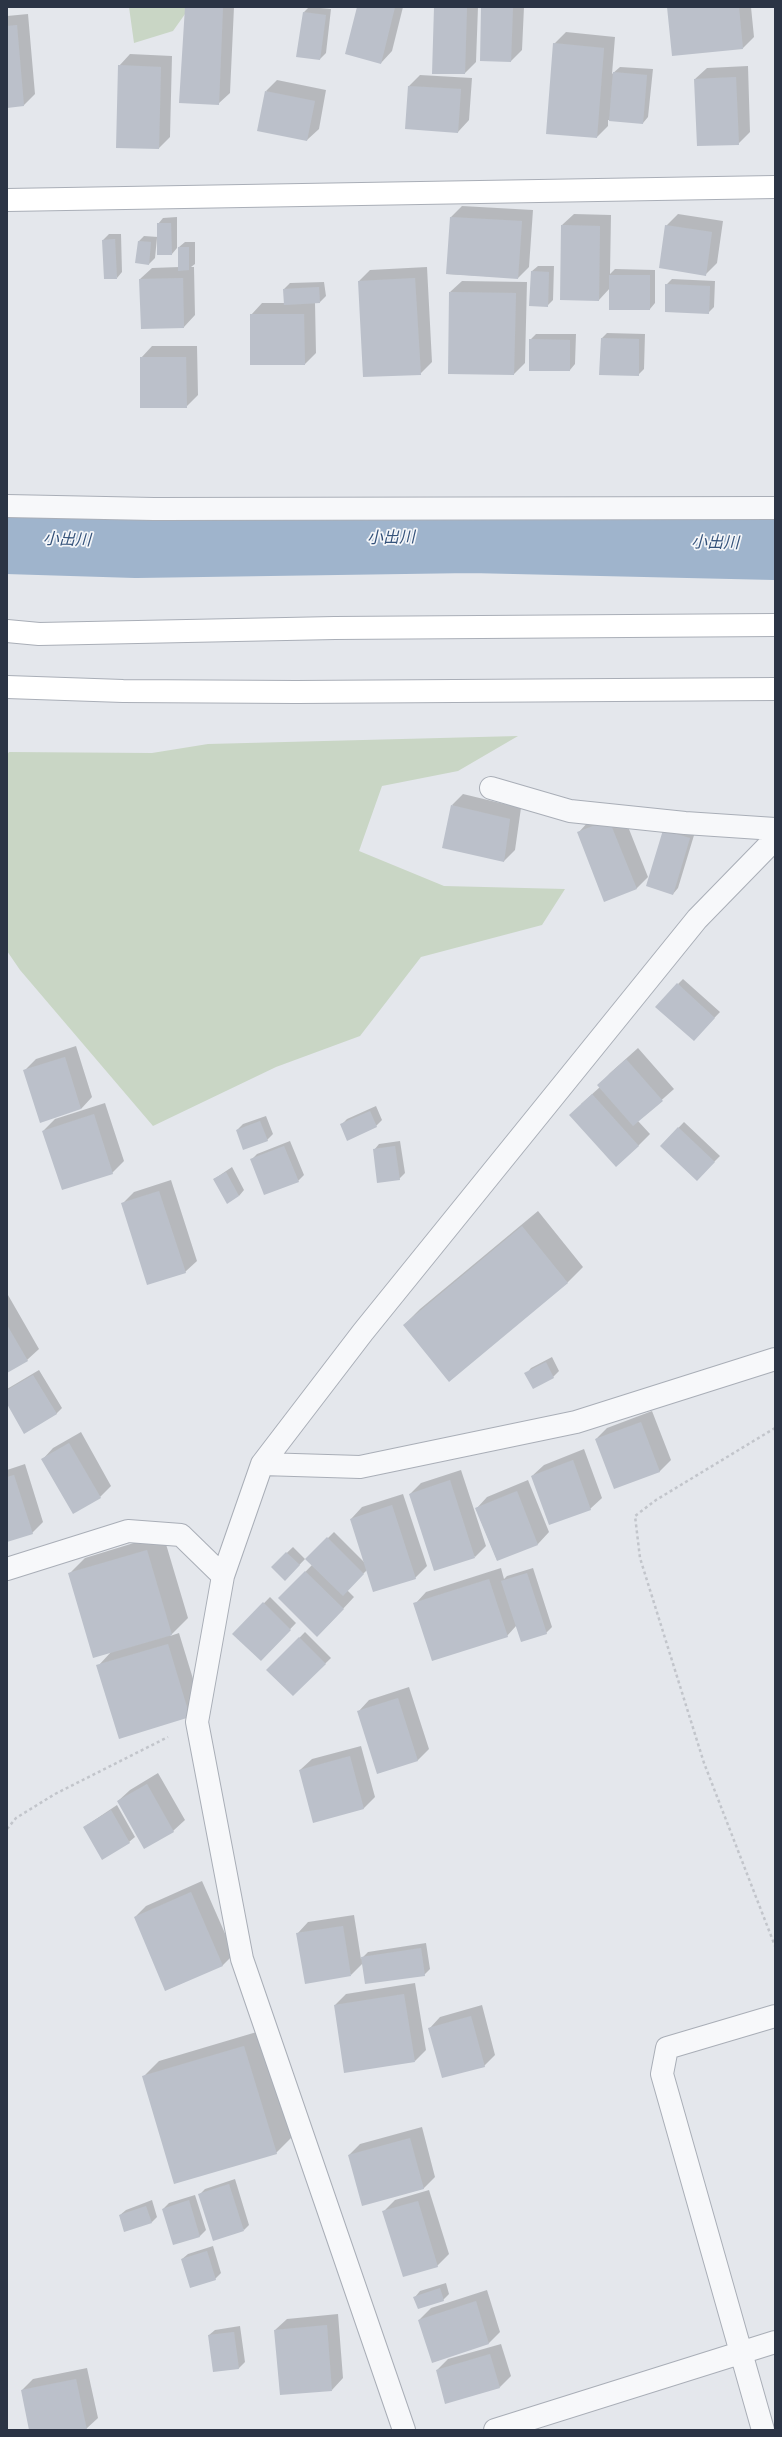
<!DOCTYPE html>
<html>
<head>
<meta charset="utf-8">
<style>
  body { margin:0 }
  #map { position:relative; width:782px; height:2437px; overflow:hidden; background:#e4e7ec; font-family:"PT Sans Narrow",sans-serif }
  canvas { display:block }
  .frame { position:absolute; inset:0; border:8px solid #2b3445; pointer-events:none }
</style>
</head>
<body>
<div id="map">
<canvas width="782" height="2437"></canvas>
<div class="frame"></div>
</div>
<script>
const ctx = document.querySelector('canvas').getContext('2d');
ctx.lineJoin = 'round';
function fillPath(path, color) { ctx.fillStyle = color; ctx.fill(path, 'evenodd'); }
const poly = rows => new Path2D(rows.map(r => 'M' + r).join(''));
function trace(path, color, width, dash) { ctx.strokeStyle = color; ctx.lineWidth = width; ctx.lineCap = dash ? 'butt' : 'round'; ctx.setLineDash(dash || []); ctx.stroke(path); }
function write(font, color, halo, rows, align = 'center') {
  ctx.font = font + ' "PT Sans Narrow","Noto Sans JP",sans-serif'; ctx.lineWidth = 3.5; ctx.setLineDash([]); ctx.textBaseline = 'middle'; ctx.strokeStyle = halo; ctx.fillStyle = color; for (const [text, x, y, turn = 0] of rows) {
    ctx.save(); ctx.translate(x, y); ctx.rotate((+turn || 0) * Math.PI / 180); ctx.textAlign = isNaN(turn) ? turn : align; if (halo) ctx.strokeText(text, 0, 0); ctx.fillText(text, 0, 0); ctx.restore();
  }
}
fillPath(poly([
  [129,7,190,7,173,31,134,43],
  [518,736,458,771,382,786,359,851,444,886,565,889,542,925,421,957,360,1036,276,1067,153,1126,20,970,7,951,7,755,9,752,152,753,208,744]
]), '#c9d6c5');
fillPath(poly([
  [186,7,234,7,230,93,218,104],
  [309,7,331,9,326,53,320,59,304,12],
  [358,7,403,7,392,51,381,63],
  [435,7,478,7,476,62,465,73],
  [482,7,524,7,522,50,511,61,481,60],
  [668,7,751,7,754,37,743,48],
  [28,14,35,94,24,105,7,107,7,16],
  [566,32,615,37,612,74,620,67,653,69,648,117,643,123,608,120,608,126,597,137,554,44],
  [130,54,172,56,170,137,159,148,119,66],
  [748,66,750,132,738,144,695,79,707,68],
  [420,75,472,78,469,120,458,132,406,128,409,86],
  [277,80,326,90,319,129,307,140,266,91],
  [462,206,533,210,529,267,518,278,447,274,451,217],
  [574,214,611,215,610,274,615,269,655,270,655,303,650,309,610,288,599,300,562,225],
  [678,214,723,221,717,263,705,275,666,226],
  [177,217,177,248,172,254,157,238,155,258,149,264,139,241,144,236,158,237,158,224,163,218],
  [109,234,121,234,122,272,117,278,103,240],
  [185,242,195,242,195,264,191,267,194,267,195,315,184,327,142,328,140,279,152,268,179,267,179,247],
  [538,266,554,266,553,300,547,306,532,271],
  [427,267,432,362,420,374,359,281,370,270],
  [672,279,715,281,714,307,708,313,666,285],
  [462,281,527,282,525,363,514,374,450,292],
  [324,282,326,296,320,302,315,302,316,353,305,364,251,315,262,303,285,303,284,289,290,283],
  [607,333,645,334,644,369,638,375,602,338],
  [536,334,576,334,575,364,570,370,530,340],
  [152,346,197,346,198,395,186,407,141,358],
  [463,794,521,808,515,850,504,861,452,805],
  [621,809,648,877,637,888,605,901,578,833,589,821],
  [670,825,695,832,678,888,673,894],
  [683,979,720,1012,699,1034,678,984],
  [76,1046,92,1097,81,1109,24,1071,36,1059],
  [638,1048,674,1089,638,1121,650,1134,638,1146,581,1104,600,1087,599,1085,610,1073],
  [105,1103,124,1161,112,1173,43,1131,55,1119],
  [376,1106,382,1120,376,1126,341,1125,347,1119],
  [266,1116,273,1134,267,1140,237,1130,243,1124],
  [684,1122,720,1156,702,1174,661,1146],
  [290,1141,304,1175,298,1181,251,1160,257,1154],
  [400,1141,405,1173,399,1179,374,1150,379,1144],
  [232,1167,244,1190,239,1196,214,1179],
  [171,1180,197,1261,185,1272,122,1204,134,1192],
  [538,1211,583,1267,568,1282,449,1380,404,1325,420,1309],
  [8,1295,39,1349,27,1360,7,1371],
  [552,1357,559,1371,553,1377,526,1374,531,1368],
  [39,1370,62,1408,56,1414,7,1402,7,1389],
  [652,1411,671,1460,659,1472,596,1439,607,1428],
  [81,1432,111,1486,100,1497,42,1460,53,1448],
  [584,1449,602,1498,590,1509,532,1476,544,1465],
  [25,1464,43,1522,32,1533,7,1541,7,1470],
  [461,1470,486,1546,475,1557,410,1494,421,1483],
  [528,1480,549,1532,538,1544,497,1560,476,1509,487,1497],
  [403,1494,427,1566,415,1578,367,1570,347,1590,354,1597,329,1624,280,1598,312,1565,307,1559,334,1532,365,1563,351,1519,362,1507],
  [163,1534,188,1618,170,1636,179,1633,201,1705,189,1716,98,1666,111,1652,69,1574,85,1558],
  [293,1547,305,1559,285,1580,272,1567],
  [501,1568,504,1579,507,1576,533,1568,552,1627,546,1633,516,1626,507,1636,415,1604,426,1592],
  [270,1597,296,1623,261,1660,234,1634],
  [305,1632,331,1658,293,1695,268,1670],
  [409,1687,429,1749,418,1760,378,1773,358,1712,369,1700],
  [361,1746,375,1797,364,1808,314,1822,300,1770,312,1759],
  [158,1773,185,1820,173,1831,118,1801,130,1790],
  [117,1805,135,1837,129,1842,84,1827],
  [202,1881,234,1954,223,1965,166,1990,135,1917,146,1906],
  [354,1915,361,1959,368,1952,426,1943,430,1969,424,1975,363,1963,351,1975,297,1934,308,1922],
  [415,1983,426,2050,415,2061,335,2005,346,1994],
  [482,2005,495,2055,484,2066,429,2029,440,2017],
  [260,2031,292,2137,276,2153,143,2077,159,2061],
  [422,2127,435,2177,423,2189,349,2155,360,2144],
  [235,2179,249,2225,244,2230,199,2195,205,2189],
  [429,2190,449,2254,437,2266,383,2212,395,2200],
  [195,2195,206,2230,200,2236,174,2244,163,2209,169,2203],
  [152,2200,157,2217,152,2222,120,2215,126,2210],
  [213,2246,221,2273,215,2279,182,2259,188,2254],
  [446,2283,449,2294,443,2300,415,2297,420,2291],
  [487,2290,500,2332,489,2343,433,2362,419,2320,431,2308],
  [338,2314,343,2378,332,2390,275,2330,287,2319],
  [240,2326,245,2362,239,2368,214,2371,209,2335,215,2330],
  [501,2344,511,2376,500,2387,437,2370,448,2359],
  [87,2368,98,2418,86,2429,82,2430,30,2430,22,2390,33,2379]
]), '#0003');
trace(poly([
  [7,538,136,542,471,537,775,544]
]), '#9fb4cc', 72);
fillPath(poly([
  [185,7,223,7,219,105,179,103],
  [357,7,395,7,381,64,345,54],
  [434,7,467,7,465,74,432,74],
  [481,7,513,7,511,62,480,61],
  [667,7,739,7,743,49,672,56],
  [303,12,326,15,320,60,296,57],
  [17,25,24,106,7,108,7,26],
  [553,43,604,48,597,138,546,134],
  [118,65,161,67,159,149,116,148],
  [613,72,647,75,643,124,609,121],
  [736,77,739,145,697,146,694,79],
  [408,86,461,89,458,133,405,129],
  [265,91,315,101,307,141,257,131],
  [450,217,522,221,518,279,446,274],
  [157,223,171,223,172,255,157,255],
  [561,225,600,226,599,301,560,300],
  [665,225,712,232,706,276,659,268],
  [115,239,117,279,104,279,102,240],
  [138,241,151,242,149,265,135,263],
  [178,247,189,247,189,270,178,271],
  [531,271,549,272,548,307,529,306],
  [609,275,650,275,650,310,609,310],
  [183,278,184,328,141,329,139,279],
  [415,278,421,375,363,377,358,281],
  [665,284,710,286,709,314,665,312],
  [319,287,320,303,284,305,283,289],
  [449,292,516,293,514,375,448,374],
  [250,314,304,314,305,365,250,365],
  [601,338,639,339,639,376,599,375],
  [529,339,570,340,570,371,529,371],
  [140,357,186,357,187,408,140,408],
  [451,805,510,819,504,862,442,848],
  [609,820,637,889,604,902,577,832],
  [663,830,690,838,673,895,646,886],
  [677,983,715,1018,694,1041,655,1007],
  [65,1057,81,1109,40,1123,23,1070],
  [626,1059,663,1101,633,1126,597,1085],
  [592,1094,639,1146,616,1167,569,1115],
  [370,1111,377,1127,347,1141,340,1124],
  [94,1114,113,1174,62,1190,42,1131],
  [260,1121,268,1141,243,1150,236,1130],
  [678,1127,715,1162,697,1181,660,1146],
  [284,1146,299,1182,264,1195,250,1159],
  [395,1146,400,1180,377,1183,373,1149],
  [226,1172,239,1196,227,1204,213,1179],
  [159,1191,186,1273,147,1285,121,1203],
  [522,1226,568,1283,449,1382,403,1325],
  [7,1325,28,1361,7,1373],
  [546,1362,554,1378,533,1389,524,1373],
  [33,1375,57,1414,24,1434,7,1404,7,1390],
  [641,1422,660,1472,614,1489,595,1439],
  [69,1443,101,1498,73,1514,41,1459],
  [573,1460,591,1510,549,1525,531,1476],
  [14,1475,33,1534,7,1542,7,1477],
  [450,1480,475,1558,434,1571,409,1494],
  [517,1491,538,1545,497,1561,475,1508],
  [392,1505,416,1579,373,1592,350,1519],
  [327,1537,364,1574,343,1596,305,1559],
  [147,1550,172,1635,93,1658,68,1573],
  [286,1552,300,1565,285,1581,271,1567],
  [305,1571,344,1609,317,1637,278,1598],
  [527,1573,547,1634,521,1642,501,1581],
  [489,1579,508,1637,432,1661,413,1603],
  [263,1602,291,1630,261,1661,232,1634],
  [299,1637,326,1664,293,1696,266,1670],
  [168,1644,190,1717,119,1739,96,1665],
  [398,1698,418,1761,377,1774,357,1711],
  [350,1756,364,1809,313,1823,299,1770],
  [147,1784,174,1832,144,1849,117,1801],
  [111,1810,130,1843,102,1860,83,1827],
  [191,1892,223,1966,165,1991,134,1917],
  [343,1926,351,1976,305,1984,296,1933],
  [421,1948,425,1976,365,1984,361,1957],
  [404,1994,415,2062,344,2073,334,2005],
  [471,2016,485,2067,442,2078,428,2028],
  [244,2046,277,2154,174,2184,142,2076],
  [410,2138,424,2189,362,2206,348,2155],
  [229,2184,244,2231,213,2241,198,2194],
  [189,2200,200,2237,173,2245,162,2209],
  [418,2201,438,2267,403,2277,382,2211],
  [146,2206,152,2223,124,2232,119,2215],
  [207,2251,216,2280,190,2288,181,2259],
  [440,2288,444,2301,418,2309,413,2297],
  [476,2301,489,2344,432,2363,418,2320],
  [327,2325,332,2391,280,2395,274,2330],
  [234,2332,239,2369,213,2372,208,2335],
  [490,2354,500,2388,445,2404,436,2370],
  [76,2379,87,2430,29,2430,21,2390]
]), '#bbc0ca');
const street = poly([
  [7,506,154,509,775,508],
  [491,788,570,811,685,823,775,829],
  [262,1464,360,1467,576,1422,775,1359],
  [7,1569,128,1531,181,1535,223,1576],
  [404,2430,242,1959,197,1722,223,1576,262,1464,363,1332,697,919,775,839],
  [495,2430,775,2342],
  [763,2430,662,2074,667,2048,775,2016]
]);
const secondary = poly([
  [7,200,775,187],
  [7,631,39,634,335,628,775,625],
  [7,687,123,691,296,692,775,689]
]);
trace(street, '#a9aeb7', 24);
trace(secondary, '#a9aeb7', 24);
trace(poly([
  [775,1428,656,1500,635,1516,640,1558,704,1763,775,1946],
  [7,1829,16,1818,55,1794,168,1737]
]), '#c2c5cb', 2.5, [3, 3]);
trace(street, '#f7f8fa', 22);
trace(secondary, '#fff', 22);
write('italic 16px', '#34527a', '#f4f6f9', [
  ["小出川",391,538,-1],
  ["小出川",67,540,2],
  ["小出川",715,543,1]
]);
</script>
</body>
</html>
